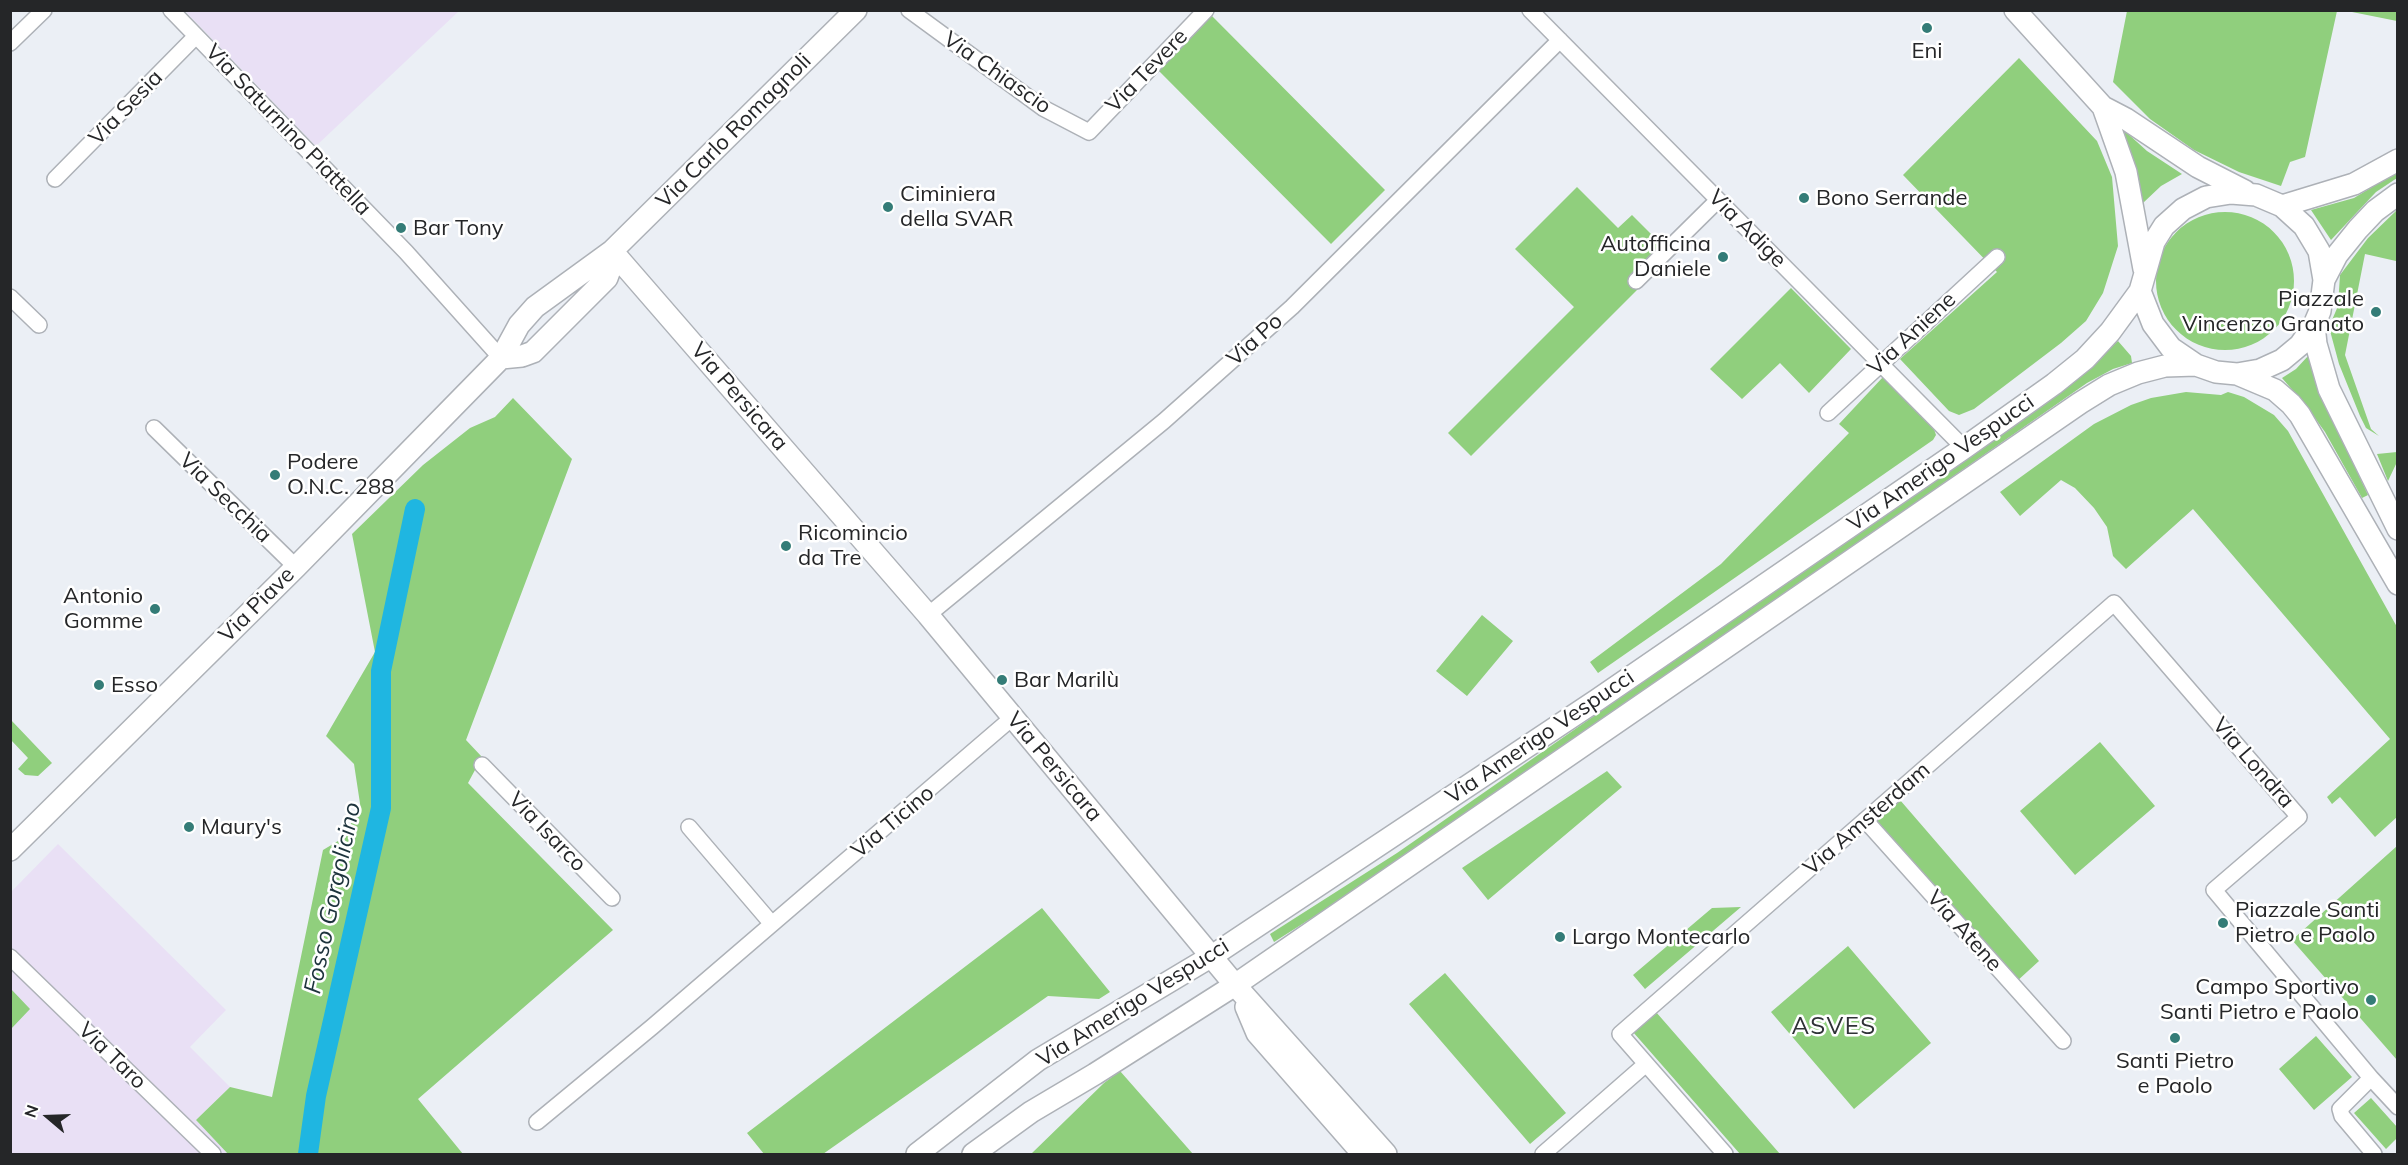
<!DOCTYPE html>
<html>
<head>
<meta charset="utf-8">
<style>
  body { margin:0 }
  #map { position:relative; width:2408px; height:1165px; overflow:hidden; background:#ebeff5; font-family:Mulish,sans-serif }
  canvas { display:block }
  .frame { position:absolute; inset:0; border:12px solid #252628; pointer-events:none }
  .north { position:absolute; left:18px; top:1087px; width:60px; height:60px; -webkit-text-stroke:4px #fff; paint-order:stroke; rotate:289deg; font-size:16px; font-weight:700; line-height:24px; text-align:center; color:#252628 }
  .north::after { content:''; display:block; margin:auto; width:21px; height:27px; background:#252628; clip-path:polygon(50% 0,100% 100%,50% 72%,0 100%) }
</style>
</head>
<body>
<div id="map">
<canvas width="2408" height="1165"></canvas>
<div class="frame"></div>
<div class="north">N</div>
</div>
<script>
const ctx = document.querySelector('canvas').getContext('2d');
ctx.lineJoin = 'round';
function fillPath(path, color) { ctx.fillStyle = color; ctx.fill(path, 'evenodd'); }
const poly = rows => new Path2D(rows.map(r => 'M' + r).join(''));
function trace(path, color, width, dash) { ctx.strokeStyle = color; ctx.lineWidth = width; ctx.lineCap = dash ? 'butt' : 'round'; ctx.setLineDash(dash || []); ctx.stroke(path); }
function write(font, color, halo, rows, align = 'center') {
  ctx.font = font + ' Mulish,sans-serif'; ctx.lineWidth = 5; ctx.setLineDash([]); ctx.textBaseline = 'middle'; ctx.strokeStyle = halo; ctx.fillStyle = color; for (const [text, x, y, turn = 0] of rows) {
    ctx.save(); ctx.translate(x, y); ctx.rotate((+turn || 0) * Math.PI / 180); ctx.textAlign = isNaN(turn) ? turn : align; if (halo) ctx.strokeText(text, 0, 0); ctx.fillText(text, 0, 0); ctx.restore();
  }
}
fillPath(poly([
  [185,11,459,11,316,146],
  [58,844,226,1010,190,1047,230,1087,196,1120,228,1154,11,1154,10,893]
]), '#e9e0f5');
fillPath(poly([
  [2127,11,2337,11,2305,157,2290,162,2281,186,2239,172,2194,150,2150,119,2113,82],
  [2347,11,2397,11,2397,21],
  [1212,16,1385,190,1331,244,1158,70],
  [2019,58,2097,141,2112,177,2118,246,2103,293,2086,321,2061,343,1974,409,1959,415,1949,411,1900,359,1997,272,1903,175],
  [2116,123,2147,151,2182,174,2161,186,2143,203,2134,162],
  [2397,172,2397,178,2376,192,2331,240,2311,210,2354,198],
  [1577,187,1618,228,1632,215,1672,255,1471,456,1448,433,1574,307,1515,249],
  [2397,210,2396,261,2365,254,2345,355,2371,429,2379,436,2366,428,2360,416,2339,364,2329,327,2338,306,2340,275,2368,238],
  '2156 281a69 69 0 1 1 138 0a69 69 0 1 1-138 0Z',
  [1791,288,1851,349,1809,393,1780,363,1742,399,1710,369],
  [2118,341,2131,356,2132,363,2113,369,2087,383,1403,860,1274,942,1270,934,1397,853,2041,405],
  [2308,356,2322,396,2368,495,2362,498,2325,432,2307,407,2282,378,2296,369],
  [1883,377,1934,429,1936,435,1933,440,1598,673,1590,662,1721,564,1849,433,1839,424],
  [2186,392,2221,395,2228,392,2244,397,2274,415,2288,431,2397,627,2397,817,2375,837,2340,797,2332,804,2327,797,2390,739,2193,509,2126,569,2113,556,2107,527,2094,508,2075,488,2061,480,2020,516,2000,492,2094,424,2131,405,2151,398],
  [513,398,572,459,466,740,482,757,468,783,613,930,418,1099,463,1154,228,1154,196,1120,230,1087,272,1097,323,850,338,841,361,810,354,764,326,736,375,652,352,534,423,465,470,428,495,417],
  [2397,452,2397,462,2388,481,2377,454],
  [1482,615,1513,641,1467,696,1436,671],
  [11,720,52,763,38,776,25,775,18,769,28,758,11,740],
  [2100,742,2155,806,2075,875,2020,811],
  [1607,771,1622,787,1488,900,1462,868],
  [1900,800,2039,961,2016,982,1877,821],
  [2397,846,2397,1060,2292,940],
  [1741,907,1645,989,1633,975,1712,908],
  [1042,908,1110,992,1099,999,1048,996,823,1154,764,1154,747,1133],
  [1848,946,1931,1043,1854,1109,1771,1012],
  [1445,973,1566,1113,1530,1144,1409,1004],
  [11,989,30,1009,11,1029,10,1029],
  [1656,1012,1780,1154,1740,1154,1633,1032],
  [2316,1036,2352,1077,2314,1110,2279,1069],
  [1120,1071,1193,1154,1031,1154,1104,1083],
  [2371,1098,2397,1127,2397,1138,2386,1149,2354,1113]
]), '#90cf7d');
trace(poly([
  [308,1154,316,1096,381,808,381,671,415,509]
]), '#1fb6e1', 20);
const street = poly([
  [171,10,406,252,501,358],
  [909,10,1043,108,1089,132,1206,10],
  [1530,10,1964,448],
  [10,43,44,10],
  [55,179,196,36],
  [1636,281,1718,200],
  [10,297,39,325],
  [1828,413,1997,257],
  [154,428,296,567],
  [928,615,1164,421,1292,307,1560,40],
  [482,765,612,898],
  [1865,820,2063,1041],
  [689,827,772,924],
  [10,957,213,1154],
  [537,1122,652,1027,1012,718],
  [1543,1154,1646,1064],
  [1725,1154,1620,1034,2114,603,2299,817,2214,890,2371,1078],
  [2374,1154,2342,1116,2340,1109,2371,1078,2398,1107]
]);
const secondary = poly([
  [2015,10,2103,107,2126,119,2198,167,2245,191],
  [2103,107,2126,172,2144,269],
  [2231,193,2256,195,2282,206,2304,226,2319,251,2324,280,2320,311,2314,325,2300,345,2282,360,2260,370,2237,374,2216,372,2196,365,2171,348,2153,324,2140,291,2154,242,2164,226,2183,209,2206,197,2231,193],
  [2282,206,2354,184,2398,160],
  [612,251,928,615,1235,985,1386,1154],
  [2324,280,2337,255,2358,229,2375,211,2398,194],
  [2314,325,2316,344,2329,389,2398,529],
  [501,358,522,356,533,352,607,278,611,267,612,251],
  [2237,374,2275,390,2291,404,2300,415,2398,584],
  [10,850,296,567,501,358,519,325,535,307,612,251,856,10],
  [1246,1007,1257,1033,1363,1154],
  [917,1154,1038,1060,1212,956,1597,700,1964,448,2054,384,2085,359,2110,332,2140,291],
  [973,1154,1031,1112,1095,1074,1235,985,2080,403,2109,385,2138,373,2165,366,2196,365]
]);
trace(street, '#adb1b7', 18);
trace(secondary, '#adb1b7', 24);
trace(street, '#fff', 15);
trace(secondary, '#fff', 21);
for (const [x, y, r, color] of [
  [1927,28,6,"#347c77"],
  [1804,198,6,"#347c77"],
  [888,207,6,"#347c77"],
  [401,228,6,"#347c77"],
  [1723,257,6,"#347c77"],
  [2376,312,6,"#347c77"],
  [275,475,6,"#347c77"],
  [786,546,6,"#347c77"],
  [155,609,6,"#347c77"],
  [1002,680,6,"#347c77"],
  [99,685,6,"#347c77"],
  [189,827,6,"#347c77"],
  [2223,923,6,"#347c77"],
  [1560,937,6,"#347c77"],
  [2371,1000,6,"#347c77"],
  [2175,1038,6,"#347c77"]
]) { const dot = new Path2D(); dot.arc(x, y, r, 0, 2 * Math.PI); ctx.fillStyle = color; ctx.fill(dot); trace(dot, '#fff', 2); }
write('22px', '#252628', '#fff', [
  ["Eni",1927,51,"center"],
  ["Ciminiera",900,194],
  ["della SVAR",900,219],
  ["Bono Serrande",1816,198],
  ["Bar Tony",413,228],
  ["Autofficina",1711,244,"right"],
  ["Daniele",1711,269,"right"],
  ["Piazzale",2364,299,"right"],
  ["Vincenzo Granato",2364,324,"right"],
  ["Podere",287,462],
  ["O.N.C. 288",287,487],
  ["Ricomincio",798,533],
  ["da Tre",798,558],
  ["Antonio",143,596,"right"],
  ["Gomme",143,621,"right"],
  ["Bar Marilù",1014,680],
  ["Esso",111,685],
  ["Maury's",201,827],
  ["Piazzale Santi",2235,910],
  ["Pietro e Paolo",2235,935],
  ["Largo Montecarlo",1572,937],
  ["Campo Sportivo",2359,987,"right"],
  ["Santi Pietro e Paolo",2359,1012,"right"],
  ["Santi Pietro",2175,1061,"center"],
  ["e Paolo",2175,1086,"center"]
], 'left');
write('22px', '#252628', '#fff', [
  ["Via Tevere",1147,71,-46],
  ["Via Chiascio",997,73,35],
  ["Via Sesia",126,108,-46],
  ["Via Saturnino Piattella",288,130,46],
  ["Via Carlo Romagnoli",734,131,-45],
  ["Via Adige",1747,229,45],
  ["Via Aniene",1912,334,-43],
  ["Via Po",1255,340,-42],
  ["Via Persicara",739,397,49],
  ["Via Amerigo Vespucci",1941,463,-35],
  ["Via Secchia",225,498,44],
  ["Via Piave",257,605,-45],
  ["Via Amerigo Vespucci",1540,737,-34],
  ["Via Londra",2253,763,49],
  ["Via Persicara",1054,767,50],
  ["Via Amsterdam",1867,819,-41],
  ["Via Ticino",893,822,-40],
  ["Via Isarco",547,832,46],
  ["Via Atene",1964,931,48],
  ["Via Amerigo Vespucci",1133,1003,-32],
  ["Via Taro",112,1056,44]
]);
write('italic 24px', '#1d333c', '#fff', [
  ["Fosso Gorgolicino",333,898,-78]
]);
ctx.letterSpacing = '1.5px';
write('24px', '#2f3236', '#fff', [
  ["ASVES",1834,1027]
]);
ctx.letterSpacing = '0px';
</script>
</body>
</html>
